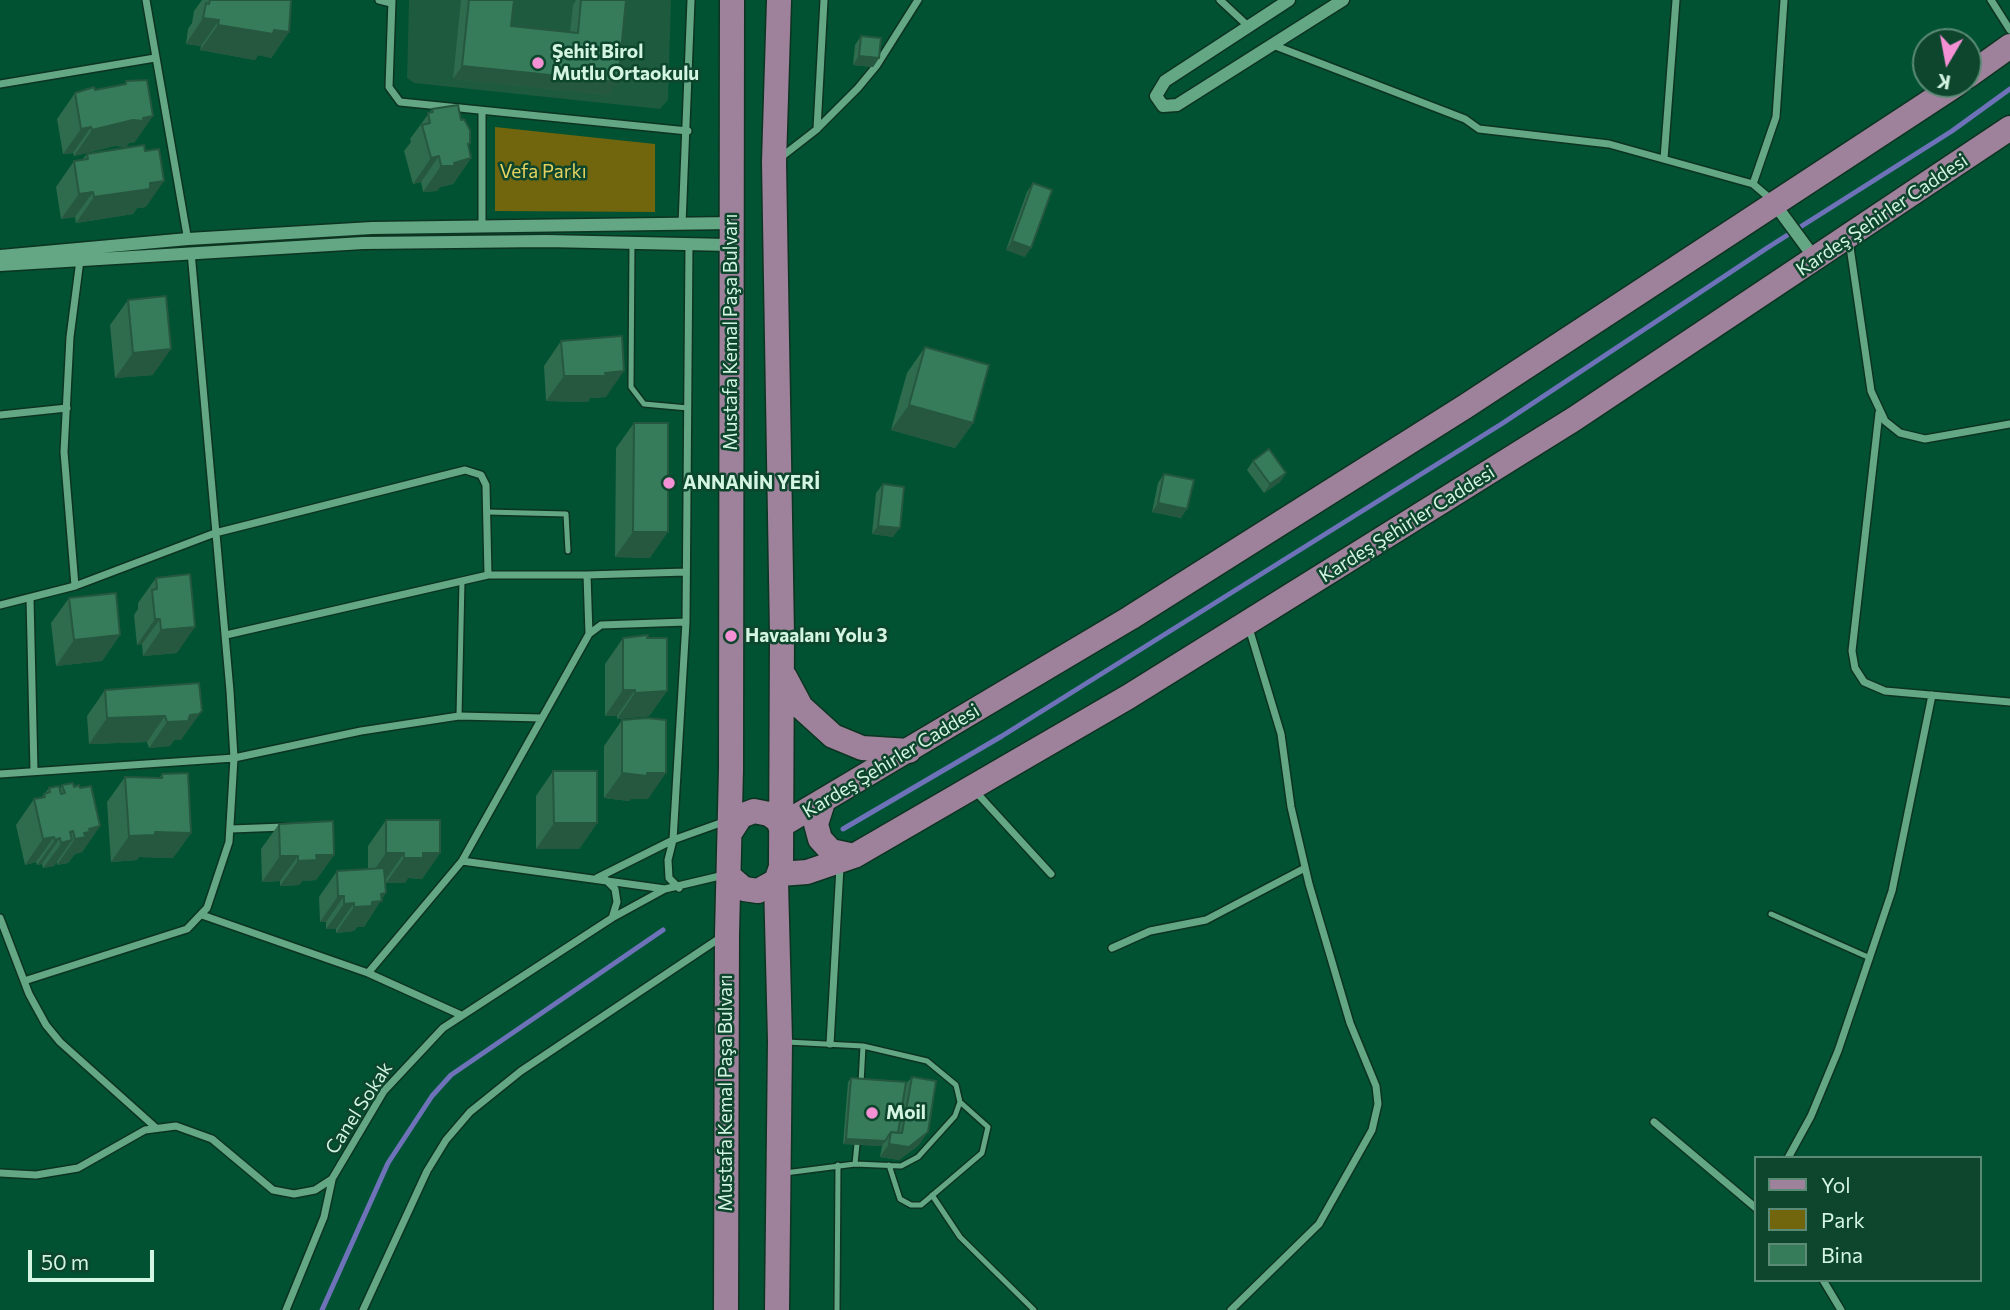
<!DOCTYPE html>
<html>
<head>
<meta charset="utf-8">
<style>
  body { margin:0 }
  #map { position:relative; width:2010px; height:1310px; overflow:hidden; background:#005233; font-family:Commissioner,sans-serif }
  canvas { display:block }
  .legend { position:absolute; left:1754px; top:1156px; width:228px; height:126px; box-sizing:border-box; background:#0d452d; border:2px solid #5c8b75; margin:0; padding:9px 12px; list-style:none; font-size:21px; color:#d3f5e2 }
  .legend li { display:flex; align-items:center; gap:14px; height:35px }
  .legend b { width:35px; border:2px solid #5c8b75 }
  .north { position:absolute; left:1912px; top:28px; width:70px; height:70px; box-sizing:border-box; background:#0d452d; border:2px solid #5c8b75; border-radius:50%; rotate:190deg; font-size:19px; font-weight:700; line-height:28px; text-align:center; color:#d3f5e2 }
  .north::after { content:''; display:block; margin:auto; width:24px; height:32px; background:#f491d4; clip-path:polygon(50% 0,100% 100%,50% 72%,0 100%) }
  .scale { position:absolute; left:28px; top:1250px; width:126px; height:32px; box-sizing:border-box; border:4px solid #d3f5e2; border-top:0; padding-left:9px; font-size:21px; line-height:24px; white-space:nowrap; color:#d3f5e2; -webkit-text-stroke:5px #0d452d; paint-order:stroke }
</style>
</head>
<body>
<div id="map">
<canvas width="2010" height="1310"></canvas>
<ul class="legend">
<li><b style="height:9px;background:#9e819a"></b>Yol</li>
<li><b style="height:19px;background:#71650d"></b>Park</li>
<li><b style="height:19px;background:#377c5a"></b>Bina</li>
</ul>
<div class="north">K</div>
<div class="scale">50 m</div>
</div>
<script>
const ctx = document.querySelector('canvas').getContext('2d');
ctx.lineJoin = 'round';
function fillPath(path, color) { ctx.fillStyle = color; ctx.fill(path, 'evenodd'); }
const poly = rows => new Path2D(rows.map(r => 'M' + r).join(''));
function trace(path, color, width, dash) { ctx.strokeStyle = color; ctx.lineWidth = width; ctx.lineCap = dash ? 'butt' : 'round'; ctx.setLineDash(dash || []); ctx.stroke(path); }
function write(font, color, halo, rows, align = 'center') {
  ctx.font = font + ' Commissioner,sans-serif'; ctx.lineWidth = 5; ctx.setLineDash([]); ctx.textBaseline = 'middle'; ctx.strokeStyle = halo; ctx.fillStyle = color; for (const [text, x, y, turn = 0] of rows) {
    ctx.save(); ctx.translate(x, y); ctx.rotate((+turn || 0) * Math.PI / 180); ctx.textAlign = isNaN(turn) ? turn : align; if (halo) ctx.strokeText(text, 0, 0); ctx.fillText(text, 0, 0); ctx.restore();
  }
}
fillPath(poly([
  [409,0,671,0,668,100,660,109,414,83,407,78]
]), '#1d5a3e');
fillPath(poly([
  [495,127,655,144,655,212,495,211]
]), '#71650d');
trace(poly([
  [843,829,1002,736,1503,423,1767,248,1952,131,2010,89],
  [322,1310,388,1163,432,1096,451,1075,663,930]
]), '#6e72b8', 5);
const service = poly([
  [632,243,631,387,644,404,688,408],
  [487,512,566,514,568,551],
  [459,716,462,581],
  [1771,914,1870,958],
  [787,1042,863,1046,861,1083],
  [855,1164,901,1166,918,1157,955,1116,960,1102,956,1085,927,1061,863,1046],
  [889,1165,900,1199,911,1205,921,1205,982,1153,988,1127,960,1102],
  [785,1173,855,1164,857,1144],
  [932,1195,960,1237,1034,1310],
  [837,1310,838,1165]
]);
const minor = poly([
  [146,0,188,241],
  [379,0,391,3],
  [392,0,389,87,400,102,688,131],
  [1220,0,1248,26],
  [1991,0,2010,30],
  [1273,45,1465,119,1479,129,1609,144,1753,184,1773,201],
  [0,84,155,58],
  [817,129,824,0],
  [780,158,816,130,858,88,877,65,918,0],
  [1664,159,1676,0],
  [1753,184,1776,117,1784,0],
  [682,224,691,0],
  [482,226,482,111],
  [1849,240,1871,391,1885,421,1900,433,1925,439,2010,424],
  [1879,413,1852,651,1855,668,1864,682,1885,691,2010,702],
  [0,415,67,408],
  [587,575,686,572],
  [75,586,64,452,70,337,80,260],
  [30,598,34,771],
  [0,605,75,586,215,533,465,470,481,475,486,485,488,575],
  [226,635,488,575,587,575,589,634],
  [0,774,234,758,361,731,459,716,542,718],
  [976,792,1051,874],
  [231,829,284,827],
  [462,861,589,634,601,625,686,622],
  [597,878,673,840,726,821],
  [605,879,615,889,617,902,612,918],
  [679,888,669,878,668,860,673,840,686,622,689,243],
  [202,915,368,973,461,1015],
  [0,918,29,994,46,1025,60,1042,155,1127],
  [1112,948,1150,931,1206,920,1305,868],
  [368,973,462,861,665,889],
  [24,981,187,929,207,908,229,842,234,758,230,691,191,252],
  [830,1044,840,867],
  [1654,1122,1756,1208],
  [1788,1158,1811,1116,1838,1051,1892,891,1932,695],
  [0,1173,36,1175,78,1168,145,1130,176,1126,212,1139,273,1190,294,1194,315,1190,332,1179,384,1091,443,1028,612,918,665,889,724,875],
  [1823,1280,1841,1310],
  [286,1310,324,1217,332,1180],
  [363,1310,427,1171,446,1140,470,1112,521,1071,720,938],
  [1231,1310,1319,1224,1372,1130,1378,1104,1376,1086,1350,1023,1309,884,1291,807,1281,734,1249,628]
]);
const tertiary = poly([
  [1289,0,1165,81,1156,96,1163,106,1177,105,1343,0],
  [1774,203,1816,260],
  [0,256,188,239,372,228,732,223],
  [0,265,363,243,547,241,730,245]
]);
const primary = poly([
  [1968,76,2010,46],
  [785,677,801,707,833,736,862,748,909,751],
  [823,802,816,824,820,839,831,851,854,856],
  [780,826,1130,618,1466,406,1957,84],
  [730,833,741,816,754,811,769,814,780,822],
  [780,874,807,872,854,856,1128,697,1574,419,2010,128],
  [729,876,744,889,758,891,776,881,781,867,782,635,774,162,779,0],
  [776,881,780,1041,777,1310],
  [726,1310,727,934,731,769,732,0]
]);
trace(service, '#0d3321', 8);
trace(minor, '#0d3321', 10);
trace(tertiary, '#0d3321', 15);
trace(primary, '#0d3321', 27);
trace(service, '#63a784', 5);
trace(minor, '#63a784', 7);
trace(tertiary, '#63a784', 12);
trace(primary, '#9e819a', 24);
fillPath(poly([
  [202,0,291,0,289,32,271,58,258,55,255,60,200,50,201,46,186,44,188,29,192,23,194,11],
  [461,0,514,0,511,26,570,32,573,5,576,0,626,0,609,95,453,79],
  [861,36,879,58,873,67,853,65,855,45],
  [126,81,135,142,129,143,126,147,115,146,74,156,73,153,63,154,57,119,75,93,124,85],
  [432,109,468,146,471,158,453,184,440,187,437,191,423,192,421,182,413,184,404,151,411,142,410,139],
  [87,154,146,207,137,208,133,214,76,223,75,217,61,219,56,187,74,161,82,160],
  [1033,183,1025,257,1006,250,1027,192],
  [128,300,153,375,115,378,110,325],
  [561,341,606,397,590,398,588,402,546,401,544,366],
  [925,347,973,423,955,448,891,430,907,373],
  [634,423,650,558,615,557,616,448],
  [1253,461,1286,473,1280,482,1264,493,1247,470],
  [1164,474,1181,518,1152,512,1158,483],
  [883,484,893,537,872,534,876,493],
  [156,578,177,653,143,656,142,644,137,645,134,615,138,609,138,603],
  [69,598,120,635,102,661,56,666,51,623],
  [623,638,647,638,667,691,649,716,617,719,617,716,605,716,605,664],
  [199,683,181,740,174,740,170,746,149,748,147,742,89,744,87,716,105,690],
  [622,720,648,799,631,799,629,801,604,798,604,746],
  [553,771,597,823,579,849,536,849,536,796],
  [162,774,191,833,173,858,139,857,137,860,111,862,107,802,125,777,159,778],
  [62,785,80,788,100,826,82,852,75,854,68,863,57,865,57,862,54,866,43,868,42,864,37,865,36,862,25,865,16,825,34,799,42,797,49,788,60,789],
  [386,820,440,853,422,879,408,878,405,883,386,883,385,879,381,900,364,927,357,927,354,931,336,933,336,929,326,929,326,922,320,922,319,897,337,871,368,869,368,846],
  [279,824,334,855,316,880,302,881,299,885,280,886,280,881,262,882,261,849],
  [912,1077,919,1145,899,1160,880,1157,882,1146,843,1144,848,1082,851,1078,905,1085]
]), '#2f6b4d');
fillPath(poly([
  [203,18,219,20,201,46,186,44],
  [218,25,274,30,289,32,271,58,258,55,255,60,200,50],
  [859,56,879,58,873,67,853,65],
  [462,66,618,82,609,95,453,79],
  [153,116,135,142,129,143,126,147,115,146,74,156,92,130],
  [91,127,73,153,63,154,81,129],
  [470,143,458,162,471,158,453,184,440,187,437,191,423,192,441,166,468,144],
  [439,156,421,182,413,184,431,158],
  [164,181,146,207,137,208,133,214,76,223,94,197],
  [93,192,75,217,61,219,79,194],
  [1012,241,1031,248,1025,257,1006,250],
  [171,349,153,375,115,378,133,353],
  [624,371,606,397,590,398,588,402,546,401,564,376],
  [909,405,973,423,955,448,891,430],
  [1286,473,1280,482,1264,493,1270,484],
  [1158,503,1187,509,1181,518,1152,512],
  [878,526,900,528,893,537,872,534],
  [633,532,668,532,650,558,615,557],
  [155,619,160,619,142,644,137,645],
  [195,627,177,653,143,656,161,630],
  [120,635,102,661,56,666,74,640],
  [623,690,635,690,617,716,605,716],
  [667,691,649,716,617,719,635,693],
  [202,711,181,740,174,740,170,746,149,748,167,722],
  [165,716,147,742,89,744,107,718],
  [622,773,666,773,648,799,631,799,629,801,604,798],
  [554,823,597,823,579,849,536,849],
  [100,826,82,852,75,854,68,863,57,865,75,839,89,829],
  [73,831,66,842,72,840,54,866,43,868,70,832],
  [155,832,191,833,173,858,139,857,137,860,111,862,129,836],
  [54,837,36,862,25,865,43,839],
  [60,838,42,864,37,865,55,840],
  [386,853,404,853,386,879,368,879],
  [423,853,440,853,422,879,408,878,405,883,386,883,404,858],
  [316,855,334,855,316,880,302,881,299,885,280,886,298,861],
  [280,856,298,856,280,881,262,882],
  [386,893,364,927,357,927,354,931,336,933,354,907,381,894],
  [338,896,344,896,326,922,320,922],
  [354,903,336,929,326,929,344,904],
  [928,1132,919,1145,899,1160,880,1157,889,1144],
  [846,1139,885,1141,882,1146,843,1144]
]), '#26573f');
const building = poly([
  [210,0,291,0,289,32,274,30,273,34,218,25,219,20,203,18,206,3,209,4,210,0],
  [469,0,514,0,511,26,578,33,581,0,626,0,618,82,462,66,469,0],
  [861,36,881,38,879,58,859,56,861,36],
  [147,80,153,116,143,118,144,121,133,120,92,130,91,127,81,129,75,93,94,87,95,90,126,84,126,81,147,80],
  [458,105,461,120,464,119,470,130,470,143,468,144,471,158,454,163,455,166,441,166,439,156,431,158,422,125,430,123,428,113,433,112,432,109,458,105],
  [144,145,145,151,159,149,164,181,150,183,150,189,94,197,93,192,79,194,74,161,88,159,87,154,144,145],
  [1033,183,1052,190,1031,248,1012,241,1033,183],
  [166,296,171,349,133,353,128,300,166,296],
  [622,336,624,371,605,373,606,376,564,376,561,341,622,336],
  [925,347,989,365,973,423,909,405,925,347],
  [634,423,668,423,668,532,633,532,634,423],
  [1269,449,1286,473,1270,484,1253,461,1269,449],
  [1164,474,1194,480,1187,509,1158,503,1164,474],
  [883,484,904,487,900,528,878,526,883,484],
  [190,574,195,627,161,630,160,619,155,619,152,590,157,589,156,578,190,574],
  [116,593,120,635,74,640,69,598,116,593],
  [648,635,647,638,667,638,667,691,635,693,635,690,623,690,623,638,648,635],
  [199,683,202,711,199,714,190,715,188,721,167,722,165,716,107,718,105,690,199,683],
  [647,718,666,720,666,773,647,773,647,776,622,773,622,720,647,718],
  [553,771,597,771,597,823,554,823,553,771],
  [188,773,191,833,155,832,155,835,129,836,125,777,162,778,162,774,188,773],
  [73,783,74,787,79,785,80,788,91,786,100,826,89,829,90,832,84,833,86,837,75,839,73,831,70,832,72,840,61,843,60,838,55,840,54,837,43,839,34,799,45,797,44,794,50,792,49,788,59,786,61,794,65,793,62,785,73,783],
  [386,820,440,820,440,853,423,853,423,858,404,858,404,853,386,853,386,820],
  [333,821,334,855,316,855,317,860,298,861,298,856,280,856,279,824,333,821],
  [384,868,386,893,381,894,382,901,372,902,372,906,354,907,354,903,344,904,344,896,338,896,337,871,384,868],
  [912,1077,936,1081,928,1132,909,1147,889,1144,891,1132,902,1133,912,1077],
  [851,1078,906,1082,898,1133,891,1132,885,1141,846,1139,851,1078]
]);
fillPath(building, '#377c5a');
trace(building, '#26573f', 2);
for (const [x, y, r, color] of [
  [538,63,7,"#f491d4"],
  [669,483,7,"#f491d4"],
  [731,636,7,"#f491d4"],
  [872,1113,7,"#f491d4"]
]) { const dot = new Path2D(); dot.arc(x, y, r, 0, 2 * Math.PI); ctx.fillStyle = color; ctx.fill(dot); trace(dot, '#0d452d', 2.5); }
write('bold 19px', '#d3f5e2', '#0d452d', [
  ["Şehit Birol",552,52],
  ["Mutlu Ortaokulu",552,74],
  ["ANNANİN YERİ",683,483],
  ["Havaalanı Yolu 3",745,636],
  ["Moil",886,1113]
], 'left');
write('19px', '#e5d25f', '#0d452d', [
  ["Vefa Parkı",543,172]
]);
write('19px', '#d3f5e2', '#0d452d', [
  ["Kardeş Şehirler Caddesi",1882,215,-34],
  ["Mustafa Kemal Paşa Bulvarı",731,332,-90],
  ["Kardeş Şehirler Caddesi",1407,524,-32],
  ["Kardeş Şehirler Caddesi",891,761,-31],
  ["Mustafa Kemal Paşa Bulvarı",726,1093,-90],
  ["Canel Sokak",359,1108,-57]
]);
</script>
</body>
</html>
